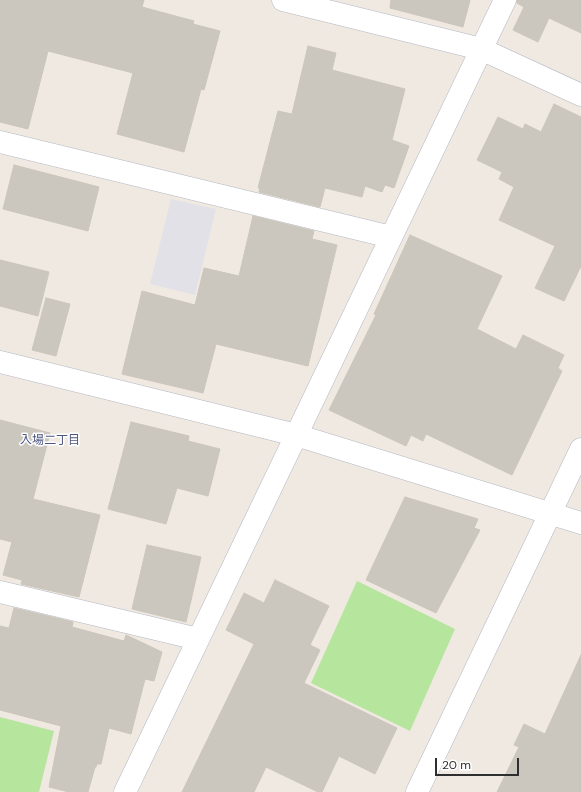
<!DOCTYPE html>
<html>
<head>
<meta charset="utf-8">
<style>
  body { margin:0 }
  #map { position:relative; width:581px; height:792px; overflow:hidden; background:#efe9e1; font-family:"DM Sans",sans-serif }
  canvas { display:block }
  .scale { position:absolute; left:435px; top:758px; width:84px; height:18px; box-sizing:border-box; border:2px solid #2e2e2e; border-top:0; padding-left:5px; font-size:12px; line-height:14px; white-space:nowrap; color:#2e2e2e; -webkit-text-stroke:3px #fff; paint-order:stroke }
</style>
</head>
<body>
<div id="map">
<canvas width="581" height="792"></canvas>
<div class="scale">20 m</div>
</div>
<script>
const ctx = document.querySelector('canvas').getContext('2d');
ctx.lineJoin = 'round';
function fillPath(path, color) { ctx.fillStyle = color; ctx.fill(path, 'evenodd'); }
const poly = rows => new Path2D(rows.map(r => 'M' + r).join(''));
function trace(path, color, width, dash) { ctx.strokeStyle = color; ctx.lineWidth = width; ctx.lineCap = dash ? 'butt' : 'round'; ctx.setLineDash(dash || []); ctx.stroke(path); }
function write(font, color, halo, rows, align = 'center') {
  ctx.font = font + ' "DM Sans","Noto Sans JP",sans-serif'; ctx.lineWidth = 3; ctx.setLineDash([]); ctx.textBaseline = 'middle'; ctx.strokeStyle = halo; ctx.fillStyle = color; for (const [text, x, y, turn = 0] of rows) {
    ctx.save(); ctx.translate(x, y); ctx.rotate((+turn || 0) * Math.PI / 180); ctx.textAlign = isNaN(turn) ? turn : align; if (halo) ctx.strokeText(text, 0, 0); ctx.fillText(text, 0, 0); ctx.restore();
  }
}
fillPath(poly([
  [171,199,216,209,195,295,150,284]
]), '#e3e1e8');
fillPath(poly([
  [357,581,455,629,410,731,311,683],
  [0,717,54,731,39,792,0,792]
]), '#b6e59e');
const building = poly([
  [0,0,144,0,142,7,194,21,193,24,220,31,204,90,201,89,184,152,117,134,133,73,48,51,28,129,0,122,0,0],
  [391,0,470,0,463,27,390,8,391,0],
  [517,0,581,0,581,33,549,18,538,42,513,30,524,7,517,3,517,0],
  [308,46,336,53,332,70,405,89,392,140,409,146,394,188,385,185,382,192,365,186,362,197,325,188,320,207,259,192,260,188,258,188,278,111,292,114,308,46],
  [554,104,581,117,581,266,564,301,535,288,555,246,499,220,514,187,499,179,502,172,477,160,498,117,523,129,525,124,541,132,554,104],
  [14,165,99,187,88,231,3,209,14,165],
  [253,216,314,231,312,239,337,245,308,366,216,344,203,393,122,374,142,291,195,305,204,268,239,276,253,216],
  [410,235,502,276,477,329,516,349,523,335,564,355,558,368,562,371,512,475,426,434,423,441,411,435,406,446,329,410,376,315,374,314,410,235],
  [0,260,49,272,38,316,0,306,0,260],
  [46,298,70,304,56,356,32,350,46,298],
  [0,420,50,433,33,499,100,515,79,597,21,584,22,580,3,575,12,542,0,539,0,420],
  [131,422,189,436,188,441,220,449,208,496,177,488,166,524,108,509,131,422],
  [405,497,478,519,474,528,480,530,436,613,366,580,405,497],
  [147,545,201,557,186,622,132,609,147,545],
  [275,580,329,606,310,645,320,650,304,683,397,728,375,774,339,756,322,792,318,792,266,767,254,792,182,792,254,644,226,630,244,593,264,603,275,580],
  [14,608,73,622,72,627,124,641,126,635,162,652,154,681,145,679,131,734,109,728,101,764,97,764,96,767,95,767,88,792,69,792,49,787,61,726,0,710,0,626,9,628,14,608],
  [581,655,581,792,497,792,519,747,514,745,524,724,545,734,581,655]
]);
fillPath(building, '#cbc7bf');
trace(building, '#cbc5ba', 1);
const minor = poly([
  [283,0,481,49,581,95],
  [0,142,391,237],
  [0,362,296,435,581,523],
  [0,592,198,639],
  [125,792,505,0],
  [417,792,581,449]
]);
trace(minor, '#b4b7c1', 23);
trace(minor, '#fff', 22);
write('12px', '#4d5680', '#fff', [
  ["入場二丁目",50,441]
]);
</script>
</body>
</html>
